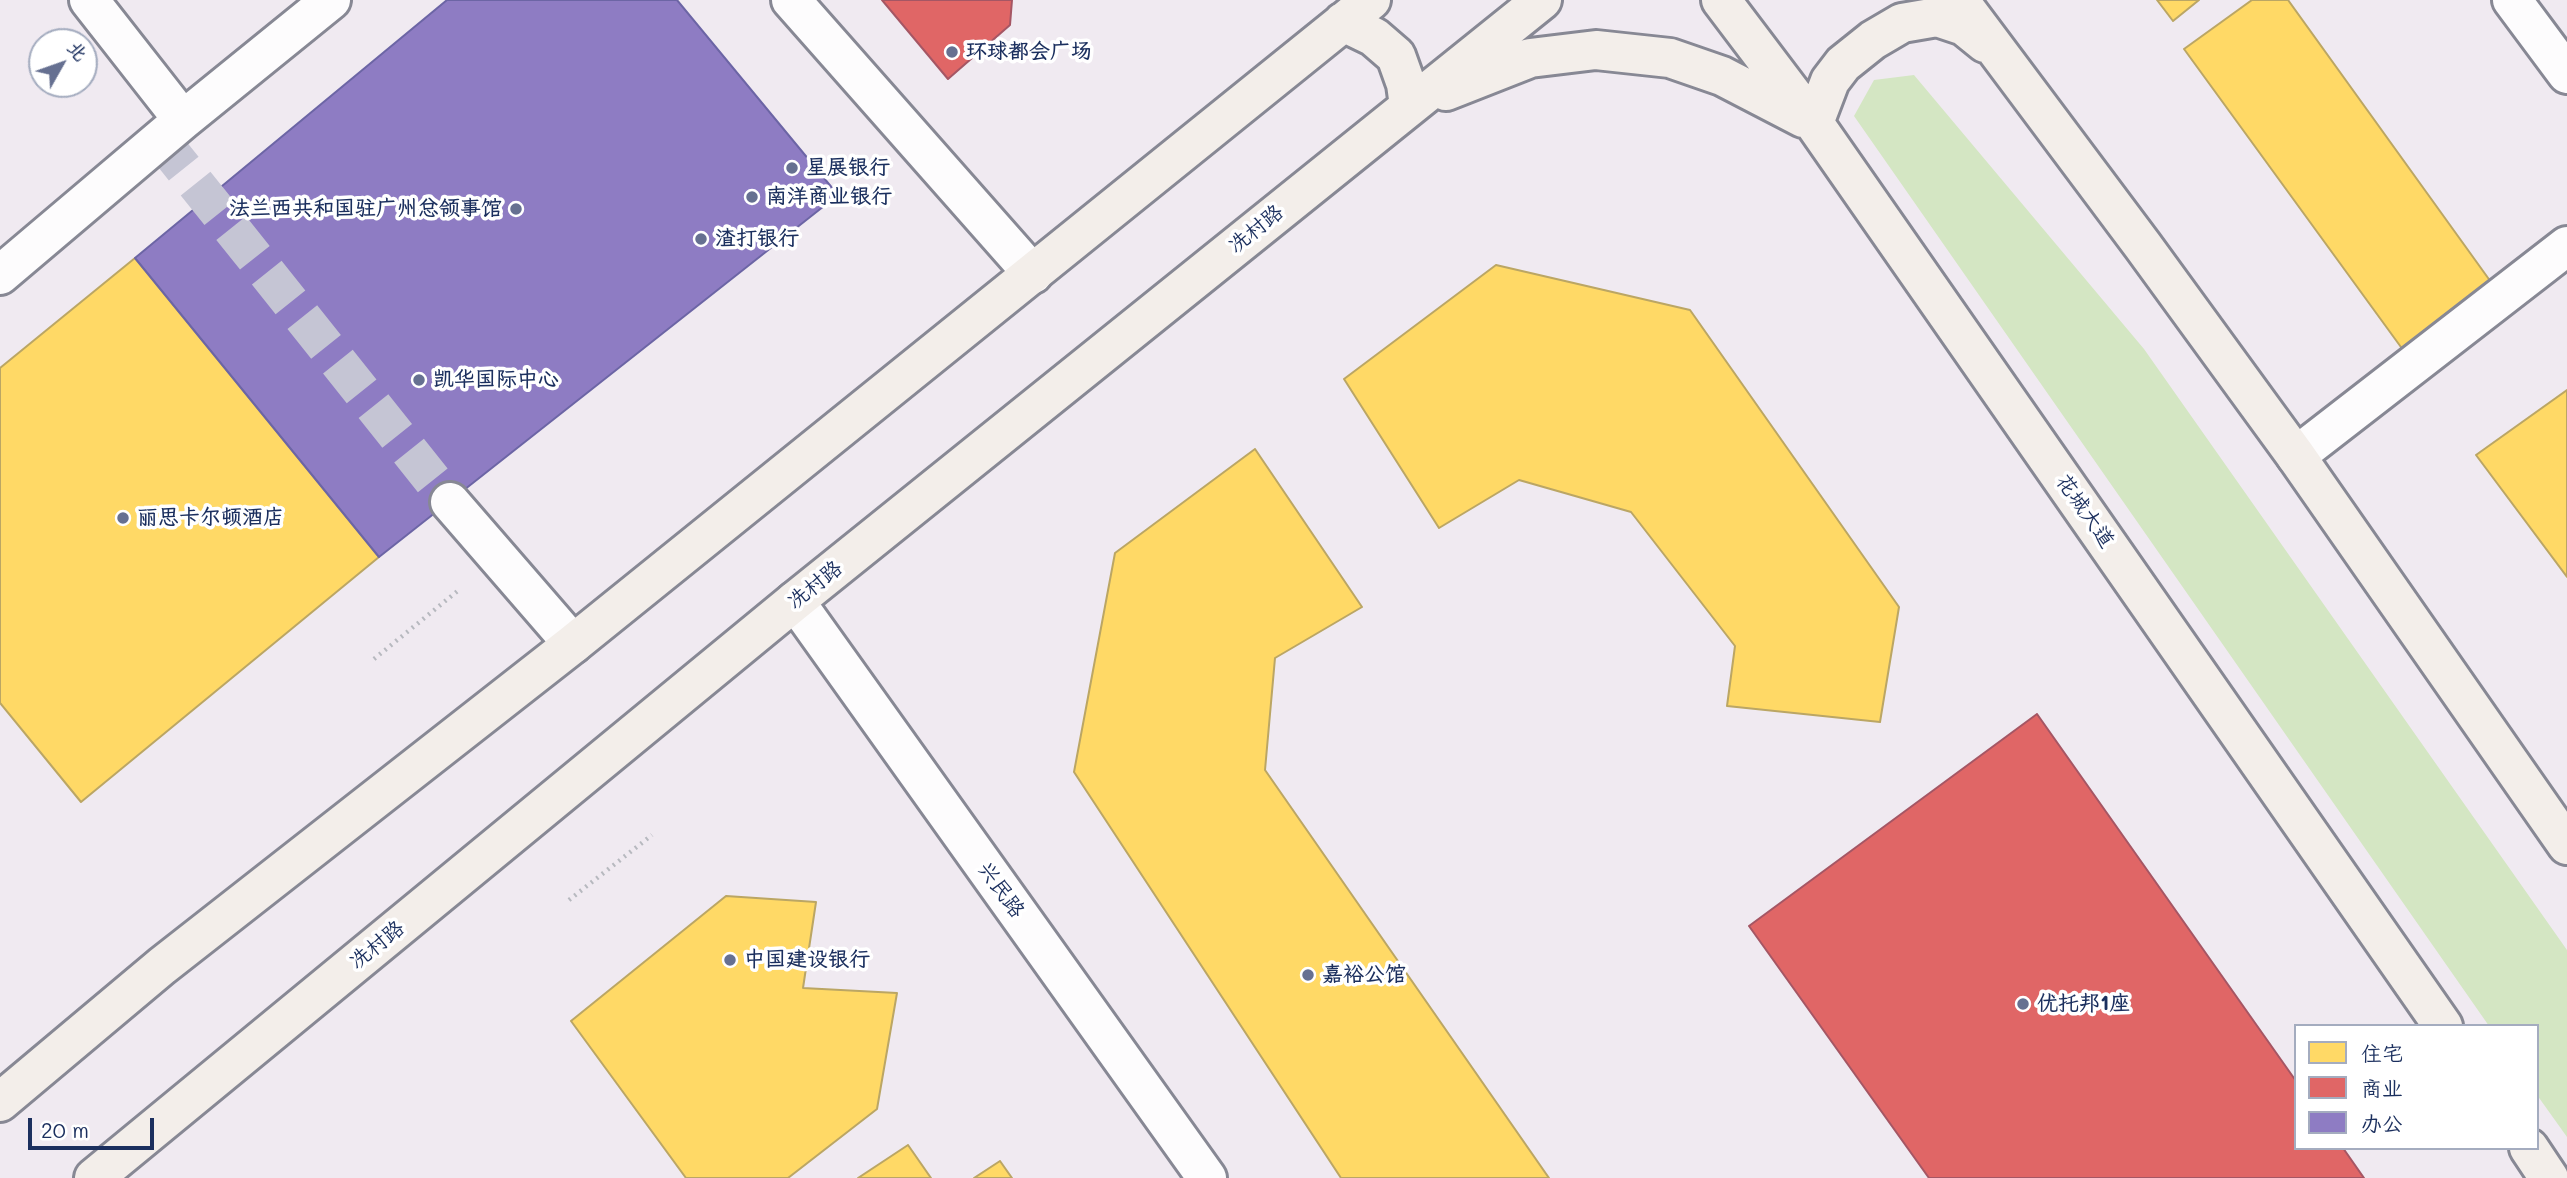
<!DOCTYPE html>
<html>
<head>
<meta charset="utf-8">
<style>
  body { margin:0 }
  #map { position:relative; width:2567px; height:1178px; overflow:hidden; background:#f0eaf1; font-family:Mali,"LXGW WenKai TC",sans-serif }
  canvas { display:block }
  .legend { position:absolute; left:2294px; top:1024px; width:245px; height:126px; box-sizing:border-box; background:#fff; border:2px solid #a4acbf; margin:0; padding:9px 12px; list-style:none; font-size:21px; color:#1b2f5e }
  .legend li { display:flex; align-items:center; gap:14px; height:35px }
  .legend b { width:35px; border:2px solid #a4acbf }
  .north { position:absolute; left:28px; top:28px; width:70px; height:70px; box-sizing:border-box; background:#fff; border:2px solid #a4acbf; border-radius:50%; rotate:50deg; font-size:19px; font-weight:700; line-height:28px; text-align:center; color:#1b2f5e }
  .north::after { content:''; display:block; margin:auto; width:24px; height:32px; background:#667091; clip-path:polygon(50% 0,100% 100%,50% 72%,0 100%) }
  .scale { position:absolute; left:28px; top:1118px; width:126px; height:32px; box-sizing:border-box; border:4px solid #1b2f5e; border-top:0; padding-left:9px; font-size:21px; line-height:24px; white-space:nowrap; color:#1b2f5e; -webkit-text-stroke:5px #fff; paint-order:stroke }
</style>
</head>
<body>
<div id="map">
<canvas width="2567" height="1178"></canvas>
<ul class="legend">
<li><b style="height:19px;background:#ffd966"></b>住宅</li>
<li><b style="height:19px;background:#e06666"></b>商业</li>
<li><b style="height:19px;background:#8e7cc3"></b>办公</li>
</ul>
<div class="north">北</div>
<div class="scale">20 m</div>
</div>
<script>
const ctx = document.querySelector('canvas').getContext('2d');
ctx.lineJoin = 'round';
function fillPath(path, color) { ctx.fillStyle = color; ctx.fill(path, 'evenodd'); }
const poly = rows => new Path2D(rows.map(r => 'M' + r).join(''));
function trace(path, color, width, dash) { ctx.strokeStyle = color; ctx.lineWidth = width; ctx.lineCap = dash ? 'butt' : 'round'; ctx.setLineDash(dash || []); ctx.stroke(path); }
function write(font, color, halo, rows, align = 'center') {
  ctx.font = font + ' Mali,"LXGW WenKai TC",sans-serif'; ctx.lineWidth = 7; ctx.setLineDash([]); ctx.textBaseline = 'middle'; ctx.strokeStyle = halo; ctx.fillStyle = color; for (const [text, x, y, turn = 0] of rows) {
    ctx.save(); ctx.translate(x, y); ctx.rotate((+turn || 0) * Math.PI / 180); ctx.textAlign = isNaN(turn) ? turn : align; if (halo) ctx.strokeText(text, 0, 0); ctx.fillText(text, 0, 0); ctx.restore();
  }
}
fillPath(poly([
  [1914,75,2144,349,2567,950,2567,1137,2537,1095,2537,1026,2489,1026,1854,116,1874,80]
]), '#d4e6c3');
const homes = poly([
  [2157,0,2199,0,2173,21,2157,0],
  [2252,0,2288,0,2496,289,2406,354,2184,49,2252,0],
  [135,258,379,557,81,802,0,703,0,368,135,258],
  [1496,265,1690,310,1899,607,1880,722,1727,706,1735,646,1631,512,1519,480,1439,528,1344,379,1496,265],
  [2567,390,2567,577,2476,455,2567,390],
  [1255,449,1362,607,1275,658,1265,770,1549,1178,1341,1178,1074,772,1115,553,1255,449],
  [726,896,816,902,803,988,897,993,877,1109,788,1178,686,1178,571,1021,726,896],
  [908,1145,931,1178,858,1178,908,1145],
  [1000,1161,1012,1178,974,1178,1000,1161]
]);
fillPath(homes, '#ffd966');
trace(homes, '#bba664', 2);
const shops = poly([
  [882,0,1012,0,1010,25,948,79,882,0],
  [2037,714,2296,1081,2296,1148,2343,1148,2364,1178,1929,1178,1749,926,2037,714]
]);
fillPath(shops, '#e06666');
trace(shops, '#a55664', 2);
const offices = poly([
  [447,0,677,0,838,195,379,557,135,258,447,0]
]);
fillPath(offices, '#8e7cc3');
trace(offices, '#6c65a5', 2);
trace(poly([
  [160,139,450,502]
]), '#c5c5d4', 38, [38, 19]);
const minor = poly([
  [89,0,183,120],
  [791,0,1033,274],
  [2512,0,2567,74],
  [0,275,183,120,331,0],
  [2296,456,2567,246],
  [450,502,573,644],
  [795,601,1207,1178]
]);
const major = poly([
  [1721,0,1814,123,2443,1026],
  [1959,0,2143,246,2296,456,2567,845],
  [1343,22,1374,37,1396,56,1406,84,1409,106],
  [1446,91,1530,58,1596,50,1670,58,1722,76,1803,118],
  [1814,123,1830,81,1843,64,1873,40,1902,23,1937,17,1964,26,1985,43],
  [0,1102,162,966,573,644,1371,0],
  [2529,1148,2549,1178],
  [94,1178,795,601,1542,0]
]);
trace(minor, '#878894', 44);
trace(major, '#878894', 44);
trace(poly([
  [374,659,460,589],
  [569,900,652,835]
]), '#b7b9bf', 4.5, [2, 5]);
trace(minor, '#fdfcfd', 38);
trace(major, '#f3eeea', 38);
for (const [x, y, r, color] of [
  [952,52,7,"#667091"],
  [792,168,7,"#667091"],
  [752,197,7,"#667091"],
  [516,209,7,"#667091"],
  [701,239,7,"#667091"],
  [419,380,7,"#667091"],
  [123,518,7,"#667091"],
  [730,960,7,"#667091"],
  [1308,975,7,"#667091"],
  [2023,1004,7,"#667091"]
]) { const dot = new Path2D(); dot.arc(x, y, r, 0, 2 * Math.PI); ctx.fillStyle = color; ctx.fill(dot); trace(dot, '#fff', 2.5); }
write('bold 21px', '#1b2f5e', '#fff', [
  ["环球都会广场",966,52],
  ["星展银行",806,168],
  ["南洋商业银行",766,197],
  ["法兰西共和国驻广州总领事馆",502,209,"right"],
  ["渣打银行",715,239],
  ["凯华国际中心",433,380],
  ["丽思卡尔顿酒店",137,518],
  ["中国建设银行",744,960],
  ["嘉裕公馆",1322,975],
  ["优托邦1座",2037,1004]
], 'left');
write('21px', '#1b2f5e', '#fff', [
  ["冼村路",1256,229,-39],
  ["花城大道",2085,511,55],
  ["冼村路",815,585,-39],
  ["兴民路",1001,890,54],
  ["冼村路",377,945,-39]
]);
</script>
</body>
</html>
